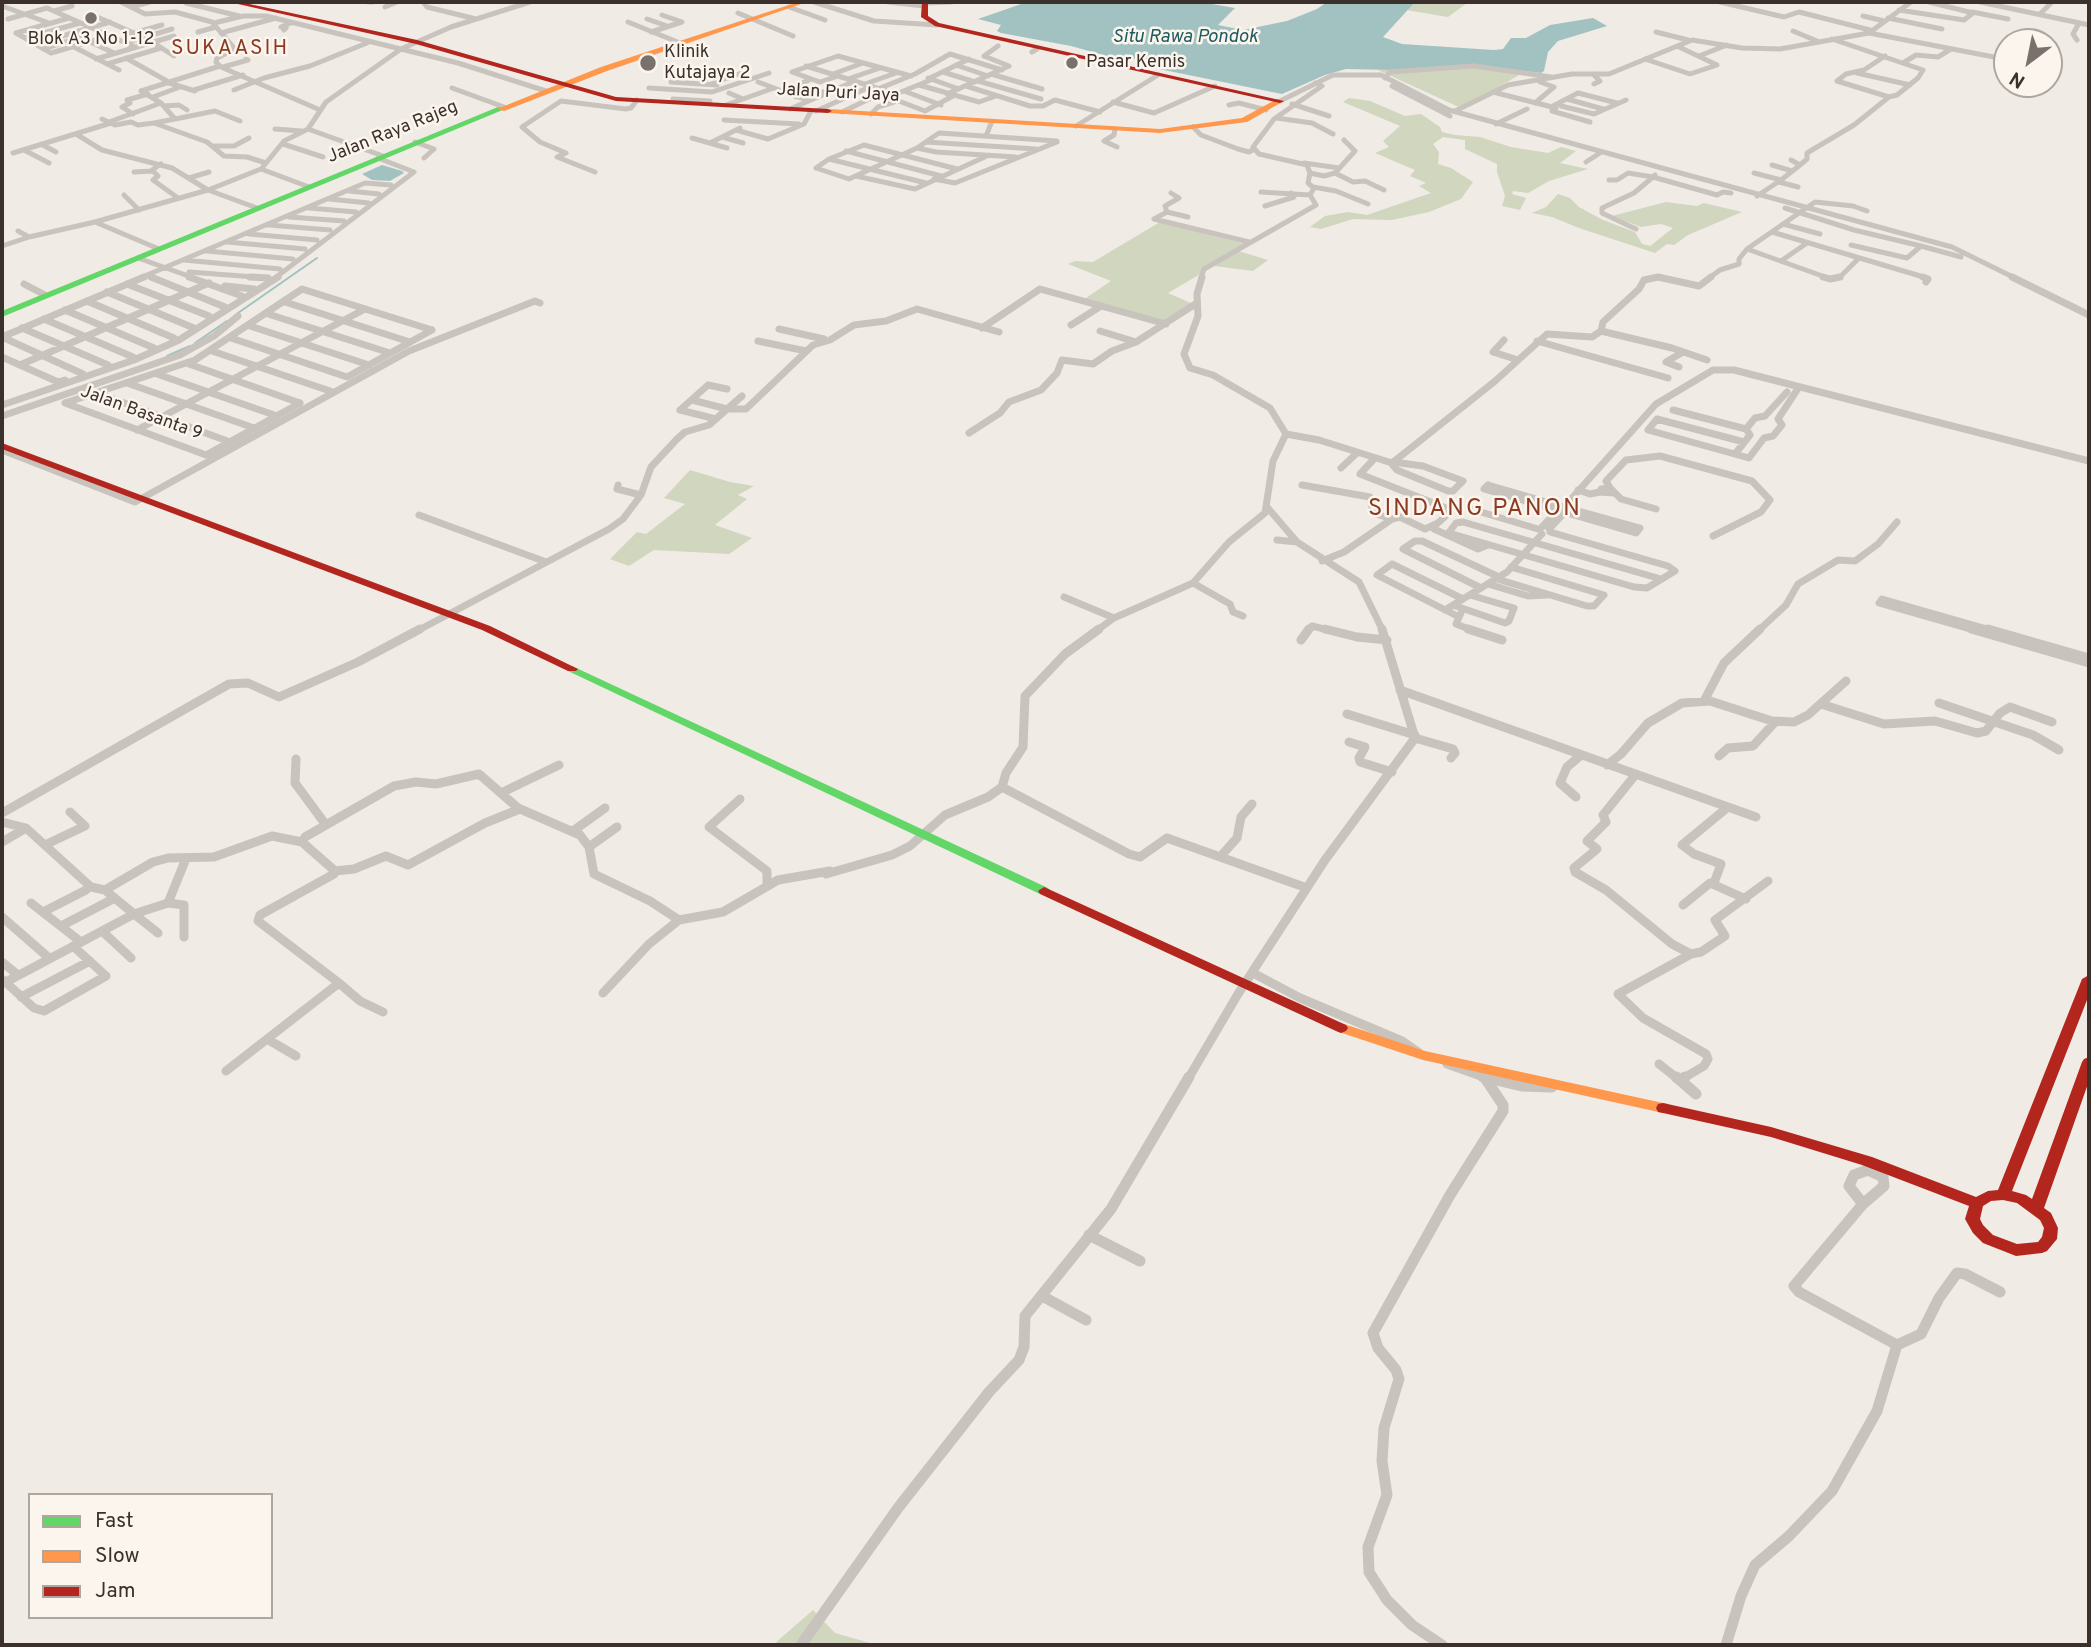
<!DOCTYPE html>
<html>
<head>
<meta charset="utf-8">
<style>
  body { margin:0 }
  #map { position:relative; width:2091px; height:1647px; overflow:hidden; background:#f0ebe5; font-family:Overpass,sans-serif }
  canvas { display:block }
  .frame { position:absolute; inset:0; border:4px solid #3b302b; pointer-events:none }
  .legend { position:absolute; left:28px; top:1493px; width:245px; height:126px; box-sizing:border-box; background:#fbf5ee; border:2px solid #aea6a0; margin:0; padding:9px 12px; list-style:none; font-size:21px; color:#3b302b }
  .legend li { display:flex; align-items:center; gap:14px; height:35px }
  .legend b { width:35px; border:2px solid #aea6a0 }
  .north { position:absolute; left:1993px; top:28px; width:70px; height:70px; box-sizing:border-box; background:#fbf5ee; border:2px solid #aea6a0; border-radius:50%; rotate:212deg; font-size:19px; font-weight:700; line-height:28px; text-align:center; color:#3b302b }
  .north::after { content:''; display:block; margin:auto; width:24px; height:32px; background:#7a716c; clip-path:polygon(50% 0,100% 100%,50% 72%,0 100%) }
</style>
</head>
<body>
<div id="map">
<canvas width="2091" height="1647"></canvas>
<div class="frame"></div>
<ul class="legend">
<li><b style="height:9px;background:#63d668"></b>Fast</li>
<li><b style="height:9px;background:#ff974d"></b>Slow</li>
<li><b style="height:9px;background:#b3261e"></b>Jam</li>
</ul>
<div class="north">N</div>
</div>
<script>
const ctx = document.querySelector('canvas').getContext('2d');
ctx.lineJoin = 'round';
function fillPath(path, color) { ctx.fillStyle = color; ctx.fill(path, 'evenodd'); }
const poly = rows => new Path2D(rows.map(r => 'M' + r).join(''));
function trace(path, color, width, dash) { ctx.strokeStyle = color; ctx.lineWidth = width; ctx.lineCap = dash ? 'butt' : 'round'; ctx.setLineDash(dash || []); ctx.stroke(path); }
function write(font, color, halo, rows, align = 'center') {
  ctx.font = font + ' Overpass,sans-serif'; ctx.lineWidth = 5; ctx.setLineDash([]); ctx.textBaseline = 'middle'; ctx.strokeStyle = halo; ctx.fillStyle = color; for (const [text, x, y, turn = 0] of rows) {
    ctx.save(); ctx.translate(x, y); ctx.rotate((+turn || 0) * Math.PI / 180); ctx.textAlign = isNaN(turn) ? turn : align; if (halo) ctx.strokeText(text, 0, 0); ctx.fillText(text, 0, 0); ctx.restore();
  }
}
fillPath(poly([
  [1415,2,1461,2,1467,3,1448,17,1406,10],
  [1473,65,1522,73,1463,109,1378,70],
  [1349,98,1370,101,1405,116,1421,114,1440,127,1442,132,1455,135,1480,137,1511,147,1548,153,1561,147,1576,151,1560,163,1588,169,1549,181,1528,193,1513,191,1512,194,1526,198,1520,210,1502,206,1505,196,1497,172,1497,164,1465,149,1465,140,1443,137,1433,144,1439,152,1438,164,1451,168,1473,182,1461,199,1429,212,1392,220,1353,219,1321,229,1310,227,1325,216,1348,212,1367,215,1431,193,1419,186,1426,183,1410,176,1415,170,1375,153,1389,147,1383,141,1400,126,1343,102],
  [1558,194,1570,198,1579,207,1603,220,1635,232,1642,244,1650,246,1673,228,1661,224,1641,227,1612,216,1666,202,1697,206,1704,203,1742,212,1688,235,1674,245,1667,244,1655,253,1579,228,1552,217,1532,213,1546,207],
  [1160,222,1245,244,1235,250,1268,260,1253,271,1214,266,1168,293,1193,304,1166,323,1083,300,1111,281,1068,264,1075,261,1093,262],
  [690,470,730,482,754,486,738,495,747,499,715,525,752,538,729,554,654,550,629,566,610,559,637,532,646,534,685,504,664,498],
  [813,1610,835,1633,877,1645,773,1645]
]), '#d1d6bf');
fillPath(poly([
  [1027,2,1200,2,1235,8,1218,25,1243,30,1287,21,1317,9,1327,2,1415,2,1383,37,1402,44,1494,50,1503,49,1511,38,1526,38,1550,25,1593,18,1607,26,1558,41,1548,52,1544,71,1541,73,1484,66,1392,70,1346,69,1325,75,1282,94,1149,67,1146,65,1152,61,1148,59,1114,58,1071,46,1001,33,997,31,1001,25,978,19],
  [382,165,402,171,404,173,390,181,372,180,362,174]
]), '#a1c2c1');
trace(poly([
  [238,313,317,258],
  [195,343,227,321],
  [167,356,190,346]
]), '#a1c2c1', 2);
trace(poly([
  [121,2,145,14,175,12,212,22,235,49,217,58,216,62,221,67,320,110],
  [368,2,373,2],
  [423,2,427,7,476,19],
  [814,2,874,21,937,25],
  [888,2,924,6],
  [1720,2,1784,17,1799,12,1870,30],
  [1980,2,2089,25],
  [186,3,239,16],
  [925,3,952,2],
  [2,6,49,23],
  [131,7,150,2],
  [385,7,397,2],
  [789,7,825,20],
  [1899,10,1964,20,1973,13,1929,2],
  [54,11,72,6],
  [1972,12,2008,19],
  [88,13,134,33],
  [738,13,793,36],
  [2040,14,2052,2],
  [1863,16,1884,21],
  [1888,18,1942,29],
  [8,19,47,8,135,47],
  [647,19,667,26],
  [628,22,680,43],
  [214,23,243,16,266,16,458,63,546,91],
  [284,30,286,28,281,27,291,23],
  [1793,31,1817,41],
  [198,32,216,27],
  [651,32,682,22,662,15],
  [1656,32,1688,40],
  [16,33,51,53,109,36],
  [16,33,69,18],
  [71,33,114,53],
  [221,33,276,18],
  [1869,33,1994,57],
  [130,34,162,25],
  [25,38,80,23],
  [1832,39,1923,70,1918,78,1897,95,1889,97],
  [2077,40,2073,34,2079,23],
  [125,43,172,29],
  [35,44,110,22],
  [157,45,174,56],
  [675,45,692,50],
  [74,47,119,70],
  [43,49,81,37],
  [1032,52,1037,49],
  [984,56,1009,66],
  [984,56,998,46],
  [1699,56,1727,45],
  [126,58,167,81],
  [96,59,174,36],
  [1645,59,1690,74,1717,65,1677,46],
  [1903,63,1916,55,1938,57,1951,49],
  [107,64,161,48],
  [956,65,988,76],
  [806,66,896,94,933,79],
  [223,67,248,60,246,59],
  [713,72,728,78],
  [792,72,838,56,911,76],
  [792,72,820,82,838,76],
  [943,72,975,82],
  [1857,73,1910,85],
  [833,74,863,63],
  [991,74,1042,89],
  [1593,74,1600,81,1594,84],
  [928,78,959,89],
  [930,78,969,59],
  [1385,78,1390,72,1474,66,1551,77],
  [848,79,880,68],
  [978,81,1041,99],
  [166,82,195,91],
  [671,82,717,85],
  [758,82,809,101],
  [713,83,742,73],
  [865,84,896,73],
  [919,85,979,102,996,96],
  [1401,85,1392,86,1450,116],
  [966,86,1030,106,1043,106,1055,100,1100,112],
  [452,88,504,107],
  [649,88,712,92,769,73],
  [878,89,915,74,950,54,1002,70],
  [194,90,243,75],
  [234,90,264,78,310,66,367,43],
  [141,91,161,103,175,119,154,123,207,142,224,156,247,157,266,163],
  [141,91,220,66],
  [904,91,941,105],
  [783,92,811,79],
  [1493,92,1556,108],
  [729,93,743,99],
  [947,94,1009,66],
  [153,97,180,87],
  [796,97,814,90,827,93],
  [673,99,710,101],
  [1567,99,1603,109],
  [896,100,925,111,953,96],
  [1280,101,1333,75,1381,75,1449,110,1952,247,2015,278],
  [1113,102,1154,113,1215,86],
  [1535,103,1554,87,1540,82],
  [1292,104,1329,116],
  [726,105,774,88],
  [1229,105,1239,103,1266,110],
  [164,106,179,105,187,110],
  [1561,106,1594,114,1626,100],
  [1551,107,1578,93,1617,103],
  [790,109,855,81],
  [816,111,872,86],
  [1455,111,1508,85,1572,74,1609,74,1692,40,1742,48,1780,49,1869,33,1911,2],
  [1552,111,1590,122],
  [842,112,886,91],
  [133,114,122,107,130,103,127,100,148,94],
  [871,114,878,107,894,102,897,96],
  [1276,118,1312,123,1333,134],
  [102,119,115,125,131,122,138,125,154,123],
  [175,119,215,111,240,121],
  [724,120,799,124],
  [109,122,161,103],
  [1496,124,1527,109],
  [1076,126,1158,75],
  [1193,127,1201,135,1238,149,1249,152,1254,149],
  [275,129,302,131],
  [308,129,326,102,401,49,451,27,530,2],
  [308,129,383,156],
  [1115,129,1114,135,1104,141,1117,147],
  [736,130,768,139,804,124,811,111],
  [76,134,102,150,172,168,208,190,257,208],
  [986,136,992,121],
  [722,137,743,143],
  [692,138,727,148],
  [415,142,434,149,424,158],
  [926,142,1036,149],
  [710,143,740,128],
  [41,144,56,152],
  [283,144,323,157],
  [214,146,234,146,249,138],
  [917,148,936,152,1016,157],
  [24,150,49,163],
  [846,151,941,176],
  [13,153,111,123],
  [829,159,926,183],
  [1586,162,1600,153],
  [1304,163,1339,168],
  [161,164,152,170,158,176,153,180,178,198],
  [1772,165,1792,171],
  [1800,165,1807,159,1807,153,1854,125,1889,97,1837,81,1846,74,1864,70,1885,56],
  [262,168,284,141,308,129],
  [816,168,849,179,917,148,939,133,1057,141],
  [816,168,829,159,864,145,957,169],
  [134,172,152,171],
  [595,172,557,157,566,153,540,142,522,127,561,101,626,109,631,108,637,100],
  [1310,173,1324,176,1335,173,1355,151,1344,140],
  [1335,173,1353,182,1365,181,1384,190],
  [1754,173,1781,180,1800,165,1791,160],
  [856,176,915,189,989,155],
  [189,178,209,172],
  [934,179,955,183,1057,142],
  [1609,180,1617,180,1628,173,1653,177,1655,175],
  [1779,182,1798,187],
  [1313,187,1336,191,1368,204],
  [349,191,379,194],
  [1261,192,1310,195],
  [124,195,139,210],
  [1757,196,1781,180],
  [329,199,369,203],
  [1265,206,1294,197,1291,193],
  [309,208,356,212],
  [1785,208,1854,230,1921,246,1907,258,1851,245],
  [1167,212,1165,206,1179,198,1171,193],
  [289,217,344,221],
  [1188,217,1167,212,1154,219,1249,242],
  [95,222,159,249],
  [1783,224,1820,234],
  [269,225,330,230],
  [1636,229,1602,213,1602,208,1634,193,1653,177,1717,195,1723,192,1731,193],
  [18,231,29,237,95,222,208,190,261,169,309,187],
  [1772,232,1927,278],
  [249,234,317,240],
  [227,242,305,249],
  [2,246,29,237],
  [1921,246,1961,257],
  [207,251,293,259],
  [138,258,194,278],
  [184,260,280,269],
  [1781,261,1807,243],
  [189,272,268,278],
  [147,275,155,278],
  [140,278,365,183,391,185],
  [275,278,414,172,378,158],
  [1201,278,1204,269,1316,205,1310,195,1314,188,1308,183,1310,173,1307,165,1259,154,1253,147,1274,119,1322,86,1315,83],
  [1652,278,1664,278],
  [1709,278,1720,270,1739,264,1739,259,1747,249],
  [1828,278,1747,249,1815,202,1853,206,1867,211],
  [1833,278,1840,277,1859,258]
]), '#c9c3be', 5);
trace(poly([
  [151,277,225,307],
  [189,277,242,296],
  [250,277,268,278],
  [1823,277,1830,279,1840,277],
  [1923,277,1928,279,1926,282],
  [2012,277,2089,315],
  [24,284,45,295],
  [127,284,209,316],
  [225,286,254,289],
  [107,292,194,328],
  [87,301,174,338],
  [285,302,410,342],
  [65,310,154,348],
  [268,314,390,353],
  [44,319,133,357],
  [1071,325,1101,306],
  [250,326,369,365],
  [22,328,108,365],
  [982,328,1040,289,1166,324],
  [779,329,824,339],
  [1100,331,1136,342],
  [1601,331,1672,348,1707,360],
  [2,337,144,277],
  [2,337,83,374],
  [231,338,347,377,432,330],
  [1504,340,1493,352,1518,360],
  [758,341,806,351],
  [1537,341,1668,378],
  [212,351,333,392],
  [2,357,58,382,65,380],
  [186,363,300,403],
  [20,365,209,283],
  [1679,367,1666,362,1683,352],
  [157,374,277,416],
  [127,383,254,428],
  [97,393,230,442],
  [692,400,727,409,746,409,813,345,830,340,854,325,886,321,917,309,999,332],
  [65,403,195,360,302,289,432,330],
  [65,403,206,455,300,403],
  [2,405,134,360,179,340,278,277],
  [680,410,708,385,727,389],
  [680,410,716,419],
  [1673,410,1746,429],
  [2,416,180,355,214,336,238,316],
  [137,430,365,309],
  [969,433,1000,413,1009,402,1041,390,1057,373,1062,360,1093,364,1112,351,1136,342,1197,303],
  [1286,434,1319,440,1392,463,1494,382,1547,334,1592,337,1601,331,1603,322,1639,289,1644,280,1658,277,1699,286,1711,277],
  [1744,442,1657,419,1648,430,1749,458,1764,438,1773,436,1782,425,1778,419,1799,387],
  [2,450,135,502,409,351,535,301,540,303],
  [1735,454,1750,435,1746,429,1755,418,1765,416,1787,392],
  [1391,463,1397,470,1448,491,1453,491,1463,481,1423,466,1393,462],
  [1341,468,1357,453],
  [618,485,617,489,641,495],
  [1302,485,1370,497,1373,513,1392,519,1400,517,1425,529,1438,523,1450,512,1451,510,1360,474,1375,458],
  [1488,485,1564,507,1640,528,1636,533,1484,489,1488,485],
  [1610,488,1601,489,1600,492,1614,493],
  [1578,490,1590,494,1600,492],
  [1267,507,1297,542,1359,582,1383,631],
  [1564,507,1656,404,1713,370,1734,370,2089,461],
  [1471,509,1538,529],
  [1656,509,1621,499,1610,488,1606,481,1626,460,1660,456,1752,481,1770,500,1761,512,1713,536],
  [419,515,546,562],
  [1542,527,1558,510],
  [1434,529,1478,549,1488,545],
  [1549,529,1565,512],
  [1449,533,1634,587,1647,588,1675,571,1668,566,1550,532],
  [1447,535,1456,523,1463,522,1661,579],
  [1277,540,1297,542],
  [1322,561,1344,552,1392,519],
  [1497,579,1587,606,1594,606,1604,595,1511,567],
  [1193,583,1230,604,1233,612,1243,616],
  [1488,584,1528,596,1547,595],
  [1481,588,1403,549,1415,541,1422,541,1499,577],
  [1064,597,1114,618],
  [1453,605,1505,623,1509,621,1514,608,1470,595],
  [1445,610,1507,572,1542,534],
  [1461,613,1456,624,1474,631],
  [1459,617,1377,575,1392,564,1463,599],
  [417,631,609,529,623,519,641,495,651,467,677,439,685,432,709,425,742,396],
  [1096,631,1114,618,1193,583,1229,542,1265,513,1273,461,1286,434,1270,408,1213,375,1190,368,1184,354,1198,316,1197,294,1202,277],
  [1308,631,1312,626,1332,631],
  [1758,631,1786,605,1798,584,1838,560,1855,561,1878,544,1897,522],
  [1977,631,1879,603,1882,599,1994,631]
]), '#c9c3be', 7);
trace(poly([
  [1325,629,1357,637,1387,640],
  [1468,629,1502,640],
  [1971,629,2089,663],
  [1988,629,2089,658],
  [1301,640,1309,629],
  [1400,690,1756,817],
  [1704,701,1724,663,1760,629],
  [1939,703,2033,735,2059,750],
  [1821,704,1884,724,1935,721,1977,733,1986,731,2000,713,2010,707,2052,722],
  [1347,714,1415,735],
  [1415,738,1453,749,1455,753,1451,758],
  [1349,742,1365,747,1359,758,1360,762,1392,772],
  [1719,756,1728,748,1753,746,1776,721],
  [296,759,295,783,326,825],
  [1607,765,1621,754,1648,723,1682,703,1710,701,1772,721,1794,722,1808,715,1846,681],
  [1636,774,1603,815,1606,822,1587,841,1597,849,1574,868,1575,872,1606,890,1672,944,1691,954,1701,952,1725,936,1715,920,1768,881],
  [1002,787,1129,854,1140,857,1167,838,1307,888],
  [503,792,559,765],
  [1576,797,1560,783,1567,767,1580,756],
  [740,799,709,827,767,871,767,885],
  [2,813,229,684,248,683,279,697,358,662,420,629],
  [2,822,26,828,91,887,105,890,134,914,6,982],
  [573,831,605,808],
  [2,842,26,828],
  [47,844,85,826,70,812],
  [589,847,617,827],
  [1220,857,1237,838,1241,817,1252,804],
  [335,871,354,869,386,856,408,865,485,823,520,809],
  [826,874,892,855,910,846,945,815,988,797,1002,787,1006,773,1023,747,1025,696,1065,654,1099,629],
  [1714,883,1721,864,1694,854,1682,845,1728,807],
  [105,890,153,862,168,858,214,857,272,836,302,842,305,837,394,786,416,782,436,784,479,774,518,808,580,835,589,847,594,874,650,901,679,920],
  [31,903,81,942],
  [168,903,184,905,184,937],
  [1683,905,1710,883,1746,899],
  [43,912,86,890],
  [134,914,168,903,185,861],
  [134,914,158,933],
  [2,917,49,958],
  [61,926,115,898],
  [102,931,131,958],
  [2,962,18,975],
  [1253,973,1300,998,1402,1041,1418,1052],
  [3,980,34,1008,44,1011,106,976,73,946],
  [339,983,360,1001,383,1012],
  [603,993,649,944,679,920,723,912,778,880,830,871],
  [21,997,90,961],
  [267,1039,296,1056],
  [1447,1064,1489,1079],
  [1659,1064,1678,1079],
  [226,1071,339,983,258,921,260,915,334,874,335,871,302,842],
  [1188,1079,1238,994,1325,860,1415,738,1382,629],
  [1682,1079,1704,1066,1708,1059,1706,1054,1643,1018,1618,994,1691,954]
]), '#c9c3be', 9);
trace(poly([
  [1483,1077,1522,1086,1552,1087],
  [1676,1077,1680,1080],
  [1685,1077,1680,1080,1696,1094],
  [1868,1170,1883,1177,1884,1186,1863,1204,1849,1186,1854,1175,1868,1170],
  [1863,1204,1794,1286,1799,1292,1897,1345],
  [1089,1235,1140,1261],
  [1042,1296,1086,1320],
  [801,1645,898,1508,989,1392,1019,1360,1024,1347,1025,1316,1111,1209,1189,1077],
  [1442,1645,1412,1625,1387,1600,1369,1572,1368,1547,1387,1495,1382,1461,1384,1428,1399,1379,1396,1370,1378,1348,1373,1333,1450,1195,1503,1111,1503,1105,1485,1078],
  [1726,1645,1741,1596,1755,1565,1789,1536,1832,1491,1877,1411,1897,1345,1921,1334,1939,1298,1957,1273,1965,1274,2000,1292]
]), '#c9c3be', 11);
fillPath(poly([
  [498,107,505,109,2,317,2,311,498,107],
  [572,666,1048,888,1050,891,1048,894,1040,894,568,671,566,669,572,666]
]), '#63d668');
fillPath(poly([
  [798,2,807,2,607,71,504,111,497,109,601,67,798,2],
  [1277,99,1284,101,1247,122,1160,133,828,113,824,111,828,109,1160,129,1242,118,1277,99],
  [1341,1023,1425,1051,1663,1103,1668,1104,1670,1108,1668,1112,1663,1113,1423,1060,1336,1031,1334,1028,1336,1025,1341,1023]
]), '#ff974d');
fillPath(poly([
  [229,2,240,2,417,40,616,97,828,109,832,111,828,113,616,101,416,44,229,2],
  [922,2,928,2,928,16,939,23,1284,101,1280,103,935,26,921,17,922,2],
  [2,443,490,626,578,669,576,671,568,671,482,630,2,449,2,443],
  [1044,887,1346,1025,1348,1028,1346,1031,1341,1033,1336,1031,1040,894,1038,891,1044,887],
  [2089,975,2089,995,2012,1191,2026,1195,2032,1199,2082,1062,2084,1059,2089,1057,2089,1081,2044,1208,2051,1213,2058,1228,2057,1239,2047,1251,2042,1253,2016,1256,1983,1243,1973,1233,1965,1219,1969,1206,1862,1165,1771,1137,1663,1113,1658,1112,1656,1108,1658,1104,1663,1103,1771,1127,1872,1157,1976,1197,1988,1191,1998,1190,2082,979,2089,975],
  [2003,1200,2017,1203,2040,1220,2044,1228,2042,1237,2038,1242,2017,1244,1993,1235,1983,1225,1980,1219,1983,1206,1991,1201,2003,1200]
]), '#b3261e');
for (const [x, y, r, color] of [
  [91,18,7,"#7a716c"],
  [648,63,9,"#7a716c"],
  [1072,63,7,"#7a716c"]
]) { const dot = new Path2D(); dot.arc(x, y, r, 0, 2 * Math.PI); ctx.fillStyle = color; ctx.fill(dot); trace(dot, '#fbf5ee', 2.5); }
write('18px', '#3b302b', '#fbf5ee', [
  ["Blok A3 No 1-12",91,40,"center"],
  ["Klinik",664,53],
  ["Kutajaya 2",664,74],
  ["Pasar Kemis",1086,63]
], 'left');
write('18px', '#3b302b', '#fbf5ee', [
  ["Jalan Puri Jaya",838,94,3],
  ["Jalan Raya Rajeg",393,133,-22],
  ["Jalan Basanta 9",141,414,20]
]);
write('italic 19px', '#1f5a5e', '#fbf5ee', [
  ["Situ Rawa Pondok",1185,38]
]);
ctx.letterSpacing = '2px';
write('21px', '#8c3b22', '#fbf5ee', [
  ["SUKAASIH",230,50]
]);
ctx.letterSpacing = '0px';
ctx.letterSpacing = '2px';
write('24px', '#8c3b22', '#fbf5ee', [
  ["SINDANG PANON",1475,510]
]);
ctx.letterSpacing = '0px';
</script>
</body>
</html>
